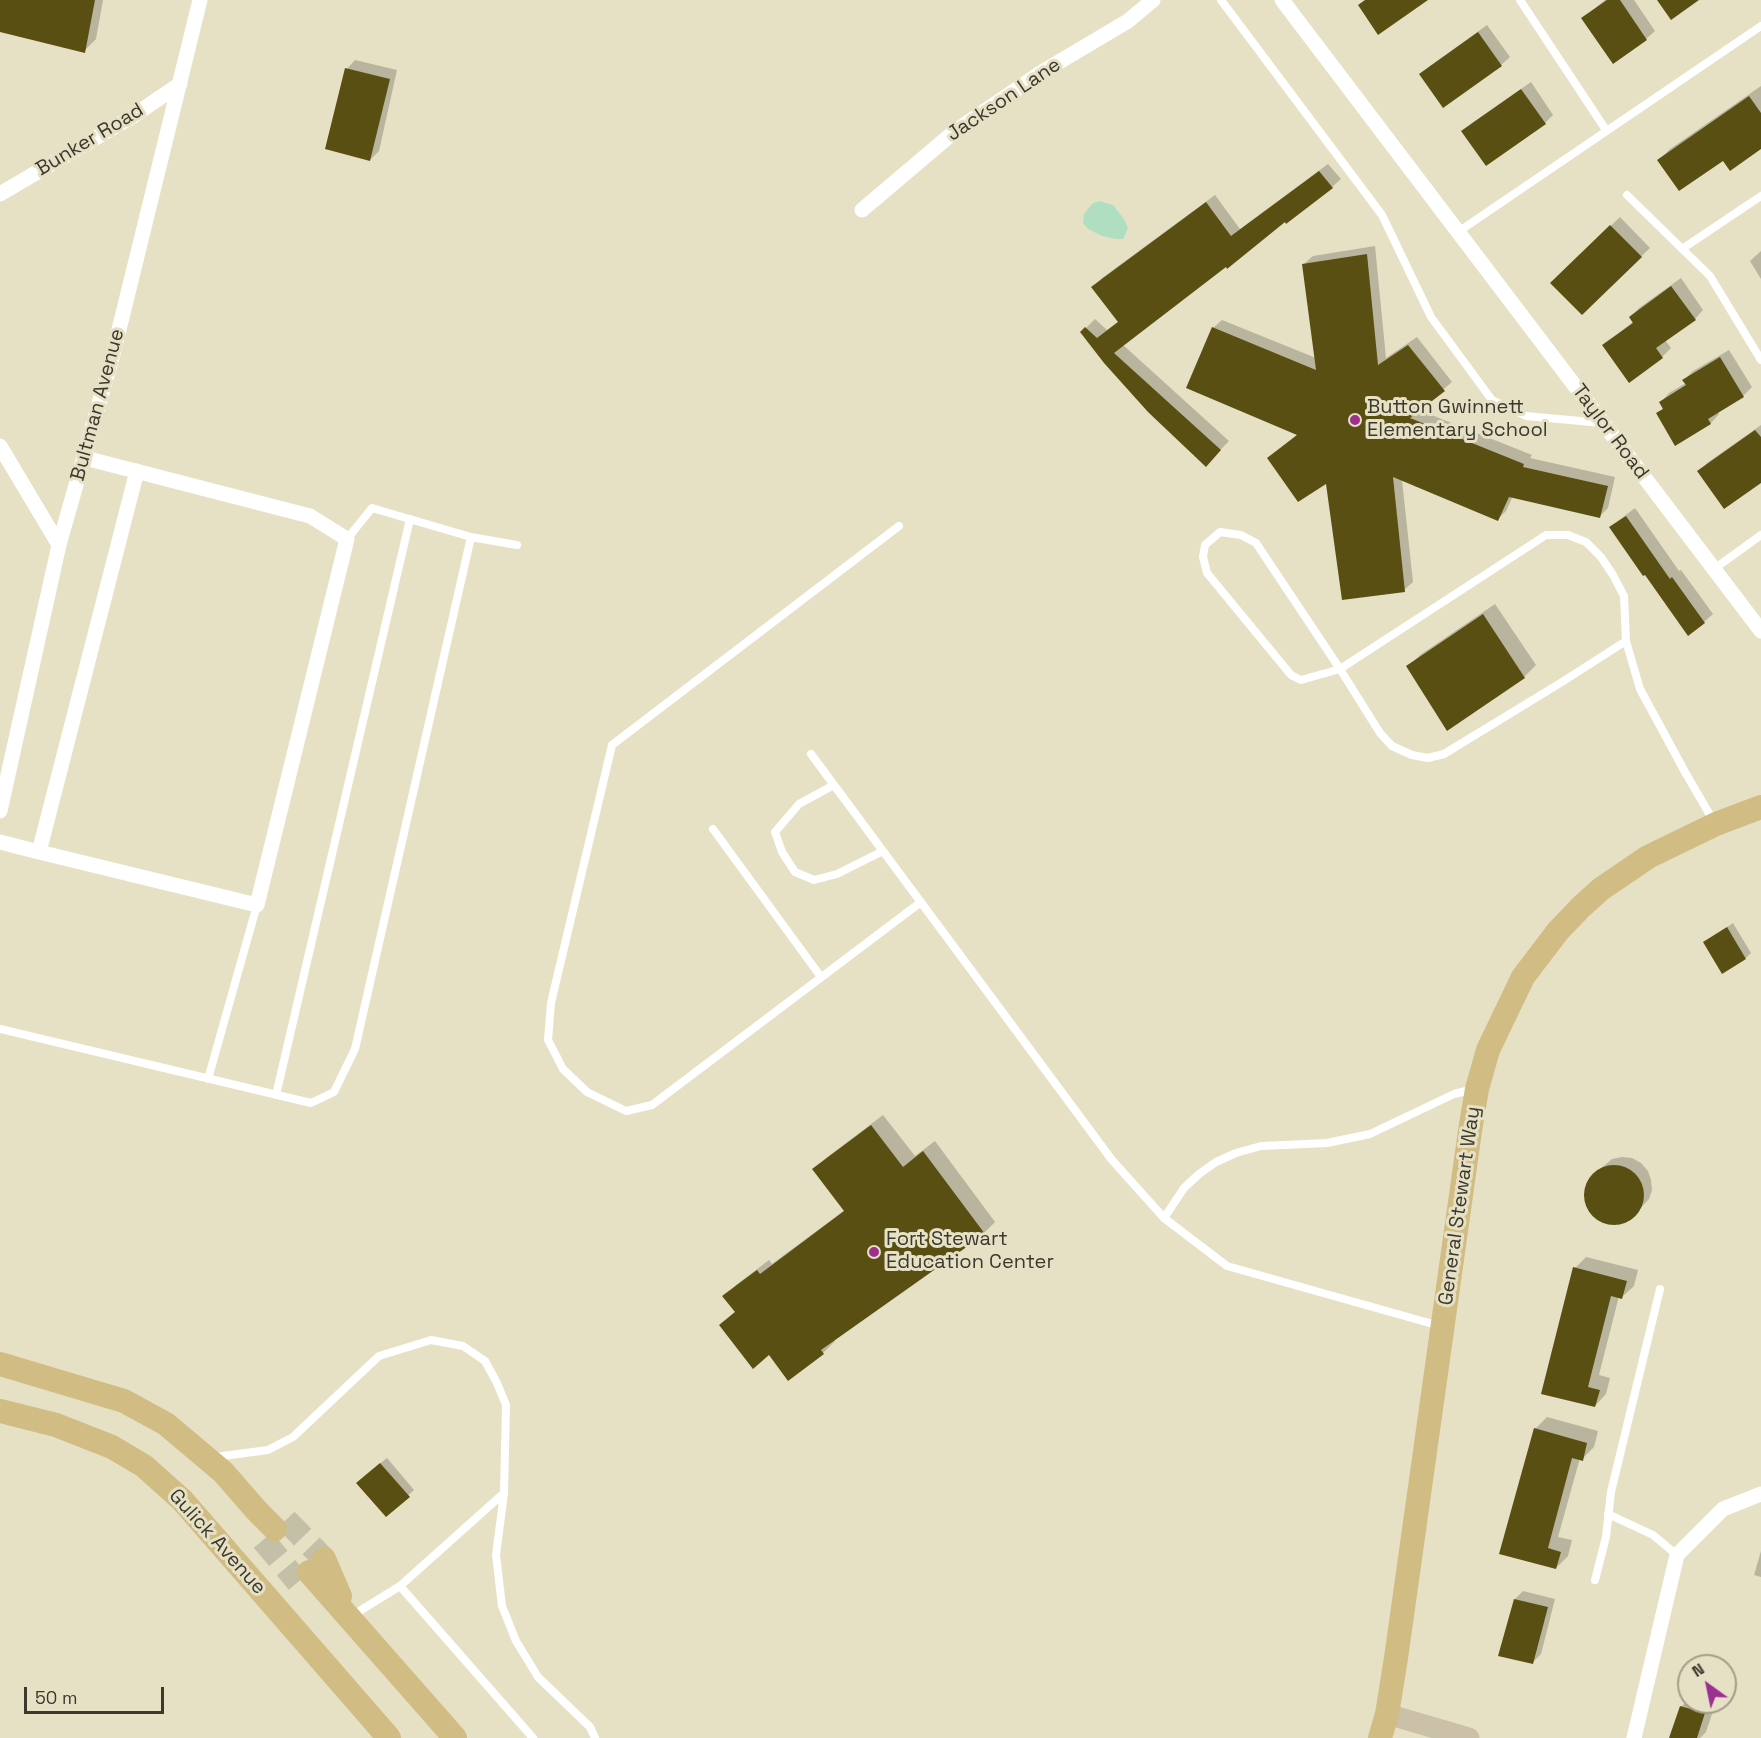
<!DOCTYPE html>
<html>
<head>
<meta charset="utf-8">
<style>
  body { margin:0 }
  #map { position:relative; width:1761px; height:1738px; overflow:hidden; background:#e6e1c5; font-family:"Space Grotesk",sans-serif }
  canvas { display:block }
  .north { position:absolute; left:1677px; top:1654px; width:60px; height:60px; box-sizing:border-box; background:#e6e1c5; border:2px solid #a29e89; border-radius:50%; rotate:327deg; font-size:16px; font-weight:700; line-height:24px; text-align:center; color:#3b392e }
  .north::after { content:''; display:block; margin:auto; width:21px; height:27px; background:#9c2f90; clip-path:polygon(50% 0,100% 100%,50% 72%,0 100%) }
  .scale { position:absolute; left:24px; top:1687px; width:140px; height:27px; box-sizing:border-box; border:3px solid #3b392e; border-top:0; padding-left:8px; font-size:18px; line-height:21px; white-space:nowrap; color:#3b392e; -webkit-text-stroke:4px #e6e1c5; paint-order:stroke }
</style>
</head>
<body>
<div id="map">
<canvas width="1761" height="1738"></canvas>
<div class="north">N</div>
<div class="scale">50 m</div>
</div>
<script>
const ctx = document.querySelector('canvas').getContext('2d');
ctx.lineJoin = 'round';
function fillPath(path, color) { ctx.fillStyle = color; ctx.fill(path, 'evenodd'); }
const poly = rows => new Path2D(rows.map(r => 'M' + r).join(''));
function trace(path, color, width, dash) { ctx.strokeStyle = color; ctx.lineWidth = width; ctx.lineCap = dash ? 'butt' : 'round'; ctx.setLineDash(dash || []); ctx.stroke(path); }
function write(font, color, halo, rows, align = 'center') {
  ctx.font = font + ' "Space Grotesk",sans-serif'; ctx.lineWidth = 6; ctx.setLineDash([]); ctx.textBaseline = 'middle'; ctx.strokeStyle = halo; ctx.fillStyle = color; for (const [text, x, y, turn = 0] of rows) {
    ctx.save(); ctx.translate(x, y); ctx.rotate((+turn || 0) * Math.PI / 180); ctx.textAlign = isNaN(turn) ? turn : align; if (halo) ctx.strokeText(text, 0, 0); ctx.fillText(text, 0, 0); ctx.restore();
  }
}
fillPath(poly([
  [1099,201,1113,205,1124,219,1128,228,1123,239,1116,239,1102,236,1088,229,1083,223,1084,214,1092,204]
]), '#afdec1');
fillPath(poly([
  [0,0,103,0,96,39,84,51,0,31],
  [1605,0,1634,0,1655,31,1646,39,1613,62,1583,18],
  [1487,25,1510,57,1501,65,1443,106,1421,74,1430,66],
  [355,60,397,70,379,151,370,160,347,69],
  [1531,82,1553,115,1545,123,1463,132,1472,123],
  [1761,86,1761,148,1723,159,1659,160,1670,149],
  [1328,164,1341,179,1332,187,1226,265,1122,344,1229,441,1206,465,1082,332,1095,319,1107,330,1119,321,1093,287,1102,278,1215,195,1240,229],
  [1620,217,1650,248,1582,313,1552,283],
  [1375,246,1386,358,1417,337,1452,382,1419,410,1532,455,1530,458,1615,477,1608,508,1600,516,1513,496,1506,511,1498,519,1402,480,1413,582,1404,590,1328,482,1269,458,1298,434,1213,328,1222,320,1316,358,1304,264,1313,256],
  [1761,251,1761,279,1750,261],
  [1681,278,1703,310,1695,319,1665,340,1671,348,1662,357,1604,345,1634,321,1630,317,1639,308],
  [1729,350,1752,387,1743,396,1717,411,1719,414,1711,423,1676,444,1658,414,1664,407,1661,402,1669,393,1686,383,1684,380,1693,371],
  [1761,425,1761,481,1699,472,1707,463],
  [1635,508,1679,571,1681,570,1713,614,1704,622,1610,527],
  [1495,604,1536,665,1524,677,1447,729,1408,667,1420,655],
  [1733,923,1751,953,1746,958,1705,942],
  [883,1115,915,1156,935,1141,995,1222,984,1233,834,1340,835,1341,823,1353,769,1353,721,1325,736,1311,724,1297,736,1285,769,1260,772,1264,845,1210,814,1169,826,1158],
  [1622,1157,1632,1158,1641,1163,1648,1171,1651,1180,1652,1190,1649,1199,1633,1216,1625,1222,1615,1224,1599,1220,1592,1215,1585,1200,1588,1182,1594,1174,1612,1159],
  [1586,1257,1638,1270,1634,1286,1622,1297,1619,1296,1599,1375,1610,1378,1606,1394,1595,1406,1543,1393,1575,1268],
  [1547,1417,1598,1431,1594,1447,1582,1459,1580,1458,1558,1537,1572,1540,1568,1556,1556,1568,1501,1553,1535,1429],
  [387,1458,414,1490,386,1515,363,1477],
  [1761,1551,1761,1577,1754,1575],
  [1523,1591,1555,1599,1541,1654,1532,1663,1515,1599],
  [1689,1699,1689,1702,1716,1702,1706,1732,1700,1738,1671,1738,1681,1707]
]), '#0003');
fillPath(poly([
  [0,0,95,0,85,53,0,32],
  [1365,0,1428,0,1378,35,1358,5],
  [1607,0,1620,0,1647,40,1613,64,1581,18],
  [1657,0,1699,0,1671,20],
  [1478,32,1502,66,1443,108,1419,74],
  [345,68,390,79,370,161,325,149],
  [1521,89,1546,124,1486,166,1461,131],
  [1749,96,1761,113,1761,149,1730,171,1723,161,1679,191,1657,160],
  [1319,171,1333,188,1286,224,1285,222,1227,269,1226,267,1114,353,1221,450,1206,467,1148,412,1104,363,1080,332,1085,327,1097,338,1118,322,1091,287,1206,202,1231,236],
  [1610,225,1642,257,1582,315,1550,283],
  [1367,254,1378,365,1408,345,1445,391,1410,418,1524,464,1523,467,1608,486,1600,518,1509,497,1498,521,1393,477,1405,592,1342,600,1326,484,1298,502,1267,458,1297,435,1186,388,1212,327,1316,370,1302,264],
  [1671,286,1696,320,1656,348,1663,358,1629,383,1602,345,1633,323,1629,317],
  [1720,357,1744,397,1708,419,1711,424,1675,446,1656,413,1663,409,1659,402,1686,385,1682,380],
  [1755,430,1761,437,1761,483,1724,509,1697,471],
  [1626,516,1670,579,1672,577,1705,623,1688,636,1645,575,1643,576,1609,527],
  [1483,614,1525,678,1447,731,1406,666],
  [1727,927,1746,959,1722,974,1703,942],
  [871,1125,903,1167,923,1151,985,1234,821,1350,824,1354,788,1381,769,1355,753,1369,719,1325,735,1312,722,1296,757,1270,760,1274,844,1211,812,1169],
  '1584 1195a30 30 0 1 1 60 0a30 30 0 1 1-60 0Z',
  [1573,1267,1627,1281,1622,1299,1611,1296,1588,1387,1600,1390,1595,1407,1541,1394],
  [1534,1428,1587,1443,1583,1461,1572,1458,1548,1548,1561,1552,1556,1569,1499,1554],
  [380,1463,410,1497,386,1517,356,1483],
  [1514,1599,1548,1607,1533,1664,1498,1656],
  [1680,1706,1705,1713,1697,1738,1669,1738]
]), '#5a4f12');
trace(poly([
  [286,1520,324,1559],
  [263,1540,298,1582]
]), '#c4bfa7', 24, [24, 12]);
trace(poly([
  [1221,0,1382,215,1431,317,1492,400,1526,416,1602,423],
  [1520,0,1606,130],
  [1627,195,1710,276,1761,360],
  [1458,232,1761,26],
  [1682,249,1761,196],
  [899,526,612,745,551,1003,548,1040,563,1069,587,1092,626,1111,652,1105,921,902],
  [347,539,372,508,471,537,517,545],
  [1714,569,1761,535],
  [1626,641,1562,682,1444,754,1428,758,1412,755,1392,746,1380,733,1340,669,1256,543,1241,535,1220,532,1205,545,1203,557,1207,573,1291,675,1301,680,1340,669,1546,535,1568,535,1586,542,1601,557,1613,575,1624,596,1626,641,1640,689,1685,772,1714,822],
  [811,754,1112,1160,1164,1218,1227,1266,1440,1326],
  [834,785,799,804,775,832,782,852,795,872,814,880,837,874,883,851],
  [713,829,821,977],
  [0,1029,311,1103,334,1092,355,1049,471,537],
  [208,1079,257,905],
  [276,1095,410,519],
  [1164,1218,1184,1188,1199,1174,1216,1162,1236,1153,1261,1146,1327,1143,1370,1134,1454,1094,1474,1089],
  [215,1457,268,1450,293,1437,379,1356,431,1340,463,1346,485,1361,497,1383,506,1405,504,1493,496,1555,502,1606,516,1641,538,1677,590,1727,595,1738],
  [504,1493,400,1586,533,1738],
  [1608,1514,1653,1535,1677,1555],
  [1595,1580,1606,1537,1611,1492,1660,1289],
  [353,1615,400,1586]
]), '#fff', 8);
trace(poly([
  [1282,0,1761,631],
  [0,194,133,116,180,84],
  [862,210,954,132,1042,72,1128,21,1153,0],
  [0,446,59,545],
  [0,811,59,545,113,354,200,0],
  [0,842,39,852,137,471],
  [39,852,257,905,347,539,310,516,85,458],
  [1634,1738,1677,1555,1723,1509,1761,1494]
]), '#fff', 15);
trace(poly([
  [1387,1714,1469,1738]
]), '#cac1a8', 21);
trace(poly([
  [0,1364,124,1401,166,1424,223,1472,257,1511,275,1529],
  [0,1411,56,1425,112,1447,144,1466,182,1500,389,1738],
  [324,1559,340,1596],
  [309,1572,455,1738],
  [1380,1738,1387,1714,1396,1658,1470,1131,1477,1089,1488,1050,1523,977,1558,931,1581,907,1601,889,1648,857,1716,824,1761,807]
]), '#d1bc84', 24);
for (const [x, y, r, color] of [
  [1355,420,6,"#9c2f90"],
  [874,1252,6,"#9c2f90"]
]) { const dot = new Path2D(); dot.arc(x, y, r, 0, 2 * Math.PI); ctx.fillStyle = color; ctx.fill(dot); trace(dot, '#e6e1c5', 2); }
write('20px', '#3b392e', '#e6e1c5', [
  ["Jackson Lane",1004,100,-34],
  ["Bunker Road",90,140,-31],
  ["Bultman Avenue",98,405,-75],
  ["Taylor Road",1610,432,53],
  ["General Stewart Way",1460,1206,-82],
  ["Gulick Avenue",217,1542,48]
]);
write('20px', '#3b392e', '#e6e1c5', [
  ["Button Gwinnett",1367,408],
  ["Elementary School",1367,431],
  ["Fort Stewart",886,1240],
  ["Education Center",886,1263]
], 'left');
</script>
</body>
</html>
